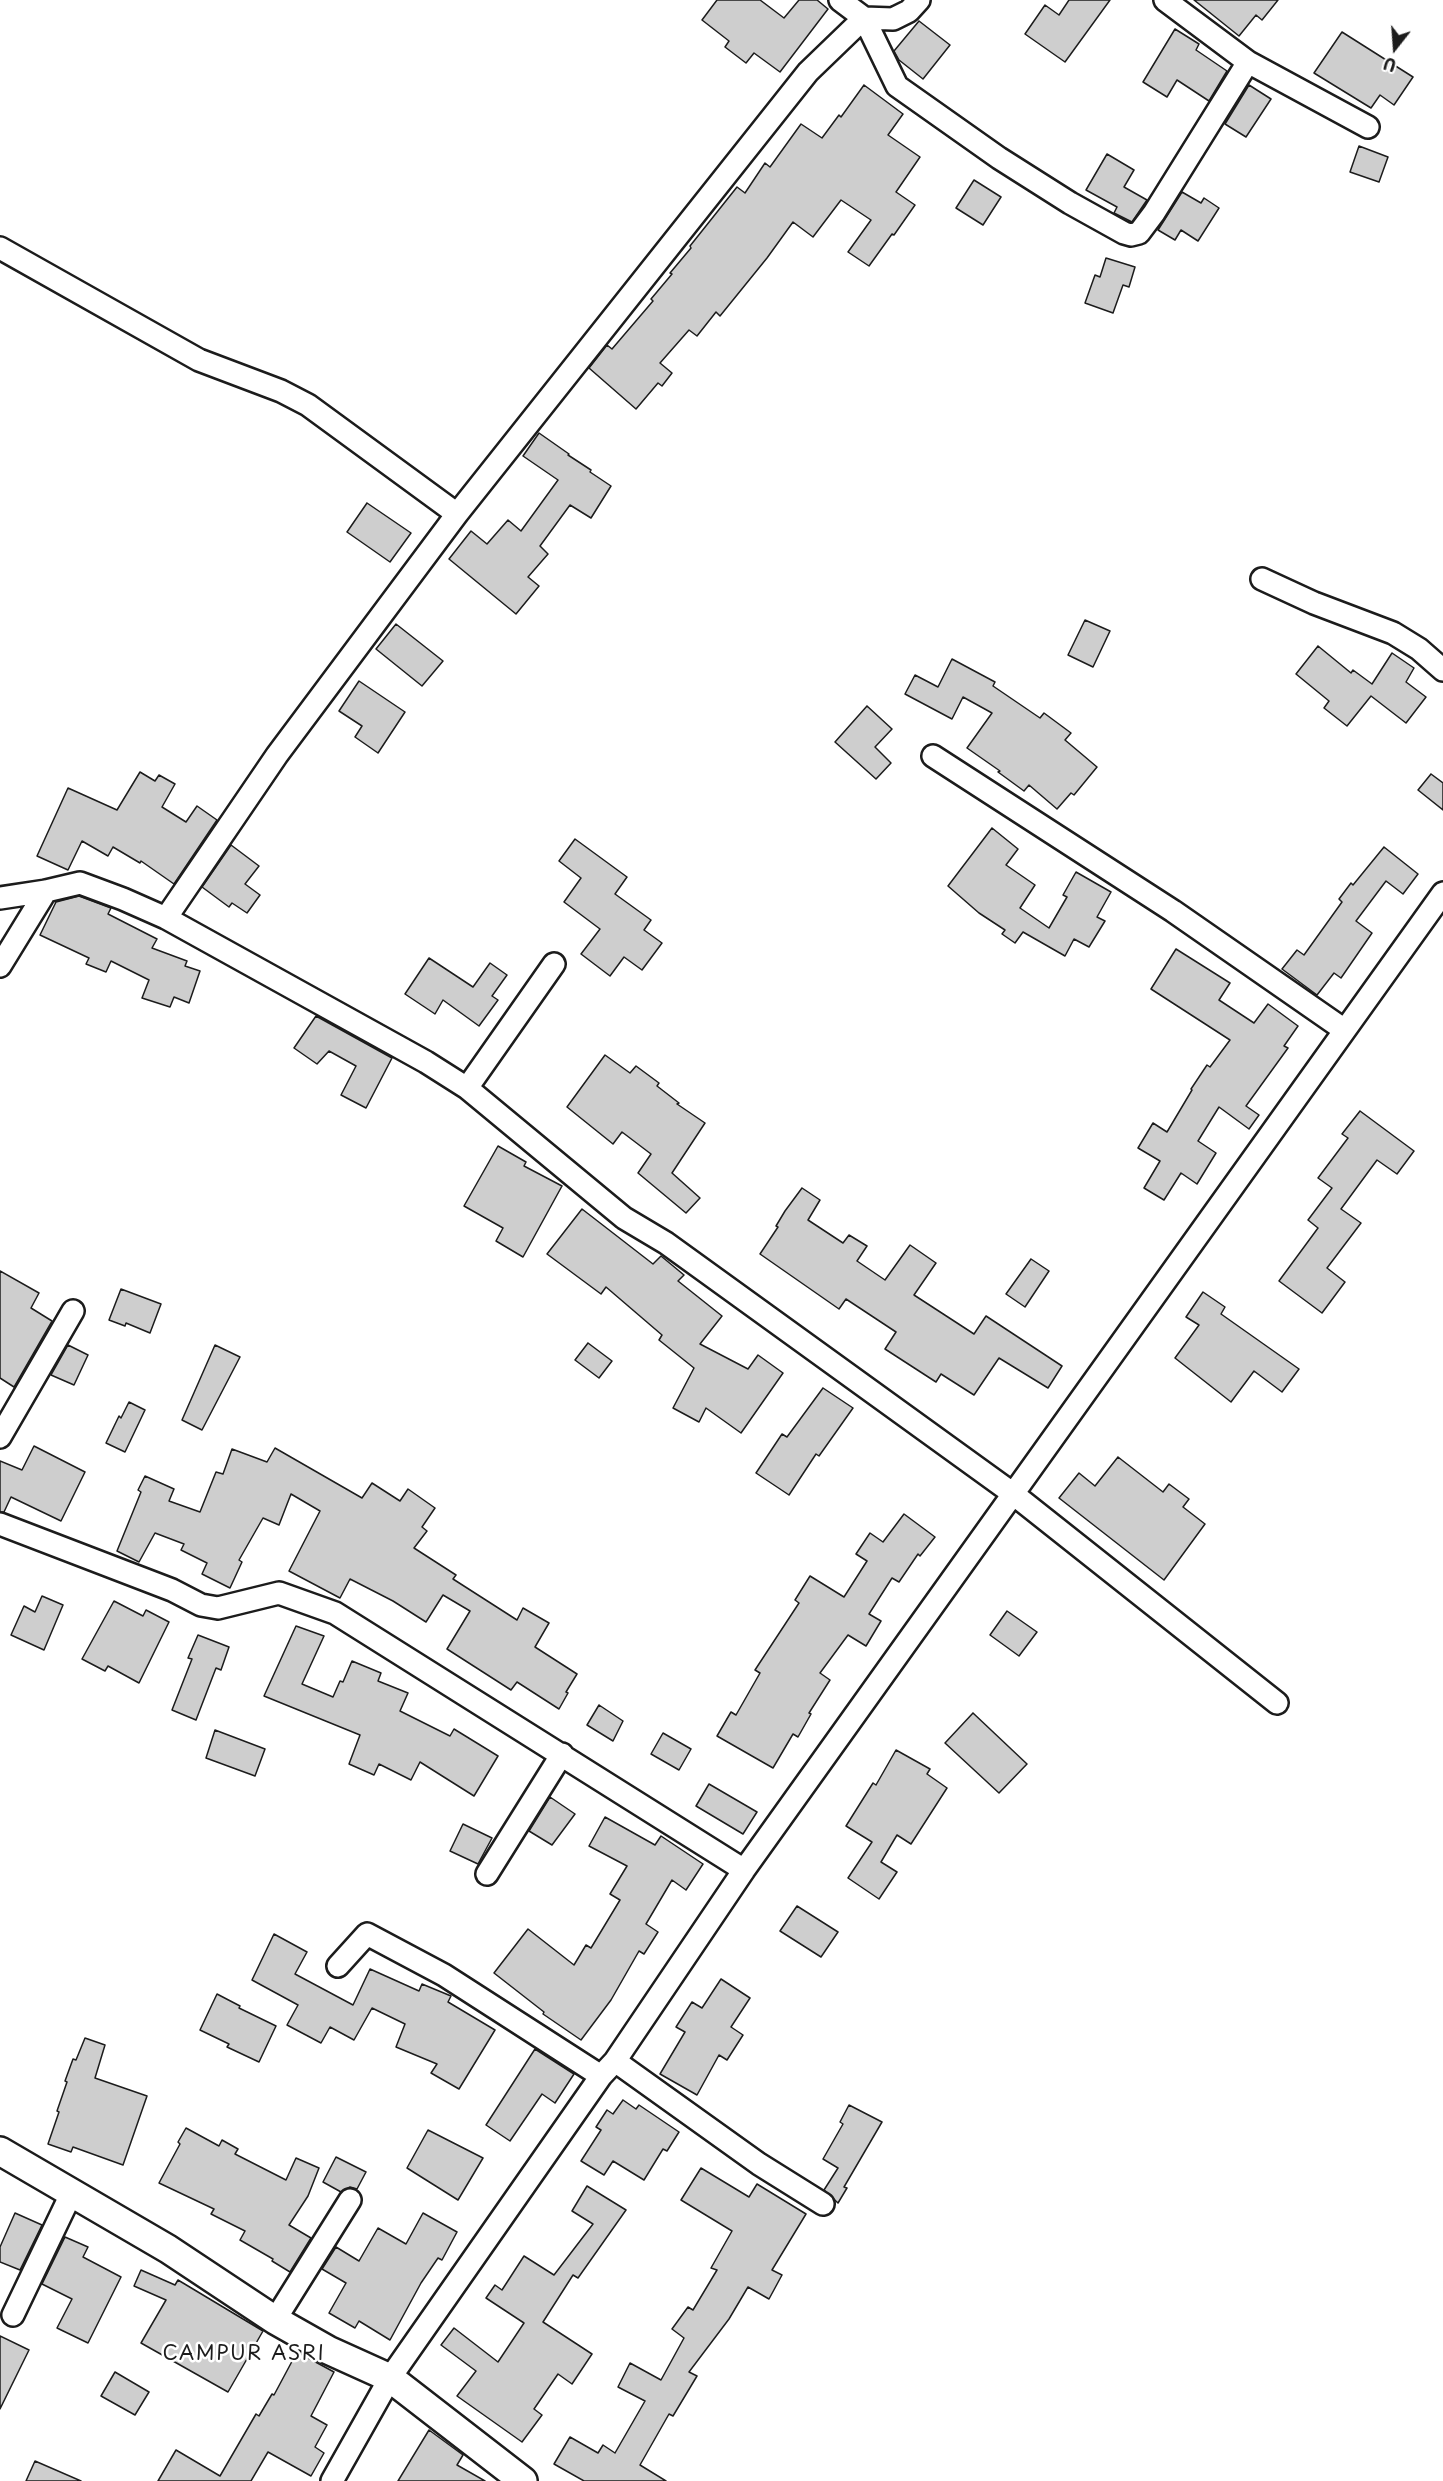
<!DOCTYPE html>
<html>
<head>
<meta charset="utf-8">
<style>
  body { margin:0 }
  #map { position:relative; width:1443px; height:2481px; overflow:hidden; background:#fff; font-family:"Playpen Sans",sans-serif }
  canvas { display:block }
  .north { position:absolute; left:1365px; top:18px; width:60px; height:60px; -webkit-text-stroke:4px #fff; paint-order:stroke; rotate:197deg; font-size:16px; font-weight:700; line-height:24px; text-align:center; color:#1c1c1c }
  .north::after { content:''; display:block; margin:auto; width:21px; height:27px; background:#1c1c1c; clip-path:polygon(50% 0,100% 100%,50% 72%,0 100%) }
</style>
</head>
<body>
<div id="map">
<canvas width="1443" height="2481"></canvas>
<div class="north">U</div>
</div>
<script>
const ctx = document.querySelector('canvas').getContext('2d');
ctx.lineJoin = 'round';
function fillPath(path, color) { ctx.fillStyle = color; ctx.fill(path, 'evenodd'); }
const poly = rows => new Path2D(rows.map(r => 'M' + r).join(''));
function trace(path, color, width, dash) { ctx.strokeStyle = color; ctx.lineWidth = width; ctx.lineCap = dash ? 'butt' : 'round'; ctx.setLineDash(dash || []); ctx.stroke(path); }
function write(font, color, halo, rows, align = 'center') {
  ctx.font = font + ' "Playpen Sans",sans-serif'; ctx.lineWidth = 5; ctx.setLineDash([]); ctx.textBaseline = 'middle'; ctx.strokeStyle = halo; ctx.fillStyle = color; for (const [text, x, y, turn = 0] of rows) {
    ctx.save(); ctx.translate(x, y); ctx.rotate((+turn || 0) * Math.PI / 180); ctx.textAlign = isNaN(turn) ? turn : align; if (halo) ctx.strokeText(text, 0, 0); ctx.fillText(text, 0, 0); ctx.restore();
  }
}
const building = poly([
  [717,0,760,0,784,18,799,0,817,0,828,9,780,72,754,53,746,63,725,47,729,41,702,20,717,0],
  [1069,0,1110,0,1065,62,1025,34,1045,5,1059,15,1069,0],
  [1194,0,1278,0,1262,20,1256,15,1239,36,1194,0],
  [919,21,950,45,923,79,899,60,894,51,919,21],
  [1175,29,1199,44,1196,50,1227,71,1209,101,1177,80,1167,97,1143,82,1175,29],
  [1342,32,1413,77,1394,105,1380,95,1371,108,1314,73,1342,32],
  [864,85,903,114,888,135,920,157,896,192,915,205,894,235,892,234,869,266,848,252,871,220,841,200,813,237,793,222,767,258,720,316,716,312,697,336,689,330,660,363,672,373,662,386,658,383,636,409,589,368,607,345,612,349,653,301,651,299,672,274,670,273,691,248,690,246,737,187,745,193,765,163,770,167,801,124,822,138,839,115,841,117,864,85],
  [1249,85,1271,99,1246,137,1225,124,1249,85],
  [1359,146,1388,157,1379,182,1350,172,1359,146],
  [1107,154,1134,170,1124,187,1147,200,1132,222,1114,213,1117,207,1086,190,1107,154],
  [974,180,1001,197,983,225,956,208,974,180],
  [1182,192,1201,203,1204,198,1219,208,1198,241,1181,230,1175,240,1158,230,1182,192],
  [1106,258,1135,267,1129,287,1123,285,1113,313,1085,303,1095,275,1100,277,1106,258],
  [539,433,569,454,568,455,591,470,590,472,611,486,591,518,570,505,540,546,548,554,528,577,539,586,516,614,449,559,471,531,487,544,508,520,521,531,558,480,523,456,539,433],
  [367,503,411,533,390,562,347,532,367,503],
  [1085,620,1110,631,1093,667,1068,655,1085,620],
  [396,624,443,661,422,686,376,649,396,624],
  [1318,646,1351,673,1353,670,1372,684,1392,653,1414,668,1406,682,1426,697,1406,723,1371,696,1347,726,1324,708,1329,701,1296,674,1318,646],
  [952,659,995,682,993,686,1040,718,1044,713,1071,733,1065,740,1097,767,1074,795,1071,793,1057,809,1029,785,1024,791,998,772,1000,771,967,748,992,713,963,697,952,719,905,694,915,675,938,687,952,659],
  [359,681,405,712,378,753,355,737,362,726,339,711,359,681],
  [867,706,892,729,875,747,891,763,876,779,835,742,867,706],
  [140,772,155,781,159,775,175,784,162,807,186,822,197,806,217,820,174,884,141,861,140,863,113,847,108,856,82,841,68,870,37,856,68,788,117,810,140,772],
  [1431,774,1443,783,1443,810,1418,790,1431,774],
  [992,828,1018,849,1006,865,1035,885,1020,908,1049,928,1067,897,1063,895,1076,872,1111,892,1097,917,1105,921,1089,947,1074,939,1065,956,1023,932,1015,943,1002,934,1005,930,979,913,948,886,992,828],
  [575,839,627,877,615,894,651,920,644,930,662,943,642,970,624,957,610,976,581,954,600,929,564,902,581,878,559,861,575,839],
  [231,845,259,866,245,884,260,895,247,913,232,903,229,907,202,887,231,845],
  [1384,847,1418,874,1403,894,1386,881,1356,921,1372,933,1341,978,1334,973,1317,995,1282,969,1297,950,1304,955,1342,902,1339,899,1351,883,1353,885,1384,847],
  [79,896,111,908,108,914,157,939,152,948,187,961,185,966,200,971,189,1003,174,997,170,1007,142,998,149,980,111,961,106,972,86,964,89,958,40,935,56,902,79,896],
  [1176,949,1230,983,1219,1000,1254,1023,1268,1004,1298,1026,1284,1046,1288,1048,1246,1106,1259,1115,1249,1129,1219,1107,1198,1141,1216,1153,1197,1184,1181,1173,1164,1200,1144,1188,1160,1161,1138,1148,1153,1123,1167,1132,1192,1090,1191,1089,1207,1065,1210,1067,1230,1040,1151,989,1176,949],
  [429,958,473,987,490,963,507,975,492,996,498,1000,479,1026,443,1000,435,1014,405,994,429,958],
  [316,1016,392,1058,366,1108,341,1095,356,1066,329,1051,317,1064,294,1048,316,1016],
  [605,1055,630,1073,636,1066,659,1083,657,1086,679,1103,677,1104,705,1123,672,1173,700,1198,686,1213,638,1173,651,1154,622,1132,613,1144,567,1107,605,1055],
  [1360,1111,1414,1151,1397,1174,1377,1160,1341,1209,1361,1223,1327,1268,1345,1282,1322,1313,1279,1281,1318,1228,1308,1220,1332,1188,1318,1178,1348,1138,1342,1134,1360,1111],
  [498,1146,526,1162,524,1166,562,1186,523,1257,496,1241,503,1228,464,1206,498,1146],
  [802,1188,820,1200,808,1220,843,1243,849,1235,867,1246,857,1261,885,1280,910,1245,936,1263,914,1295,974,1334,986,1316,1062,1366,1048,1388,999,1358,974,1395,941,1374,936,1382,885,1349,896,1332,846,1299,839,1309,760,1254,778,1227,776,1226,785,1211,802,1188],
  [582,1209,653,1264,661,1256,684,1275,678,1281,722,1316,700,1344,748,1369,758,1355,783,1373,741,1433,706,1408,699,1422,673,1408,694,1368,659,1340,662,1335,606,1287,601,1294,547,1254,582,1209],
  [1031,1259,1049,1271,1025,1307,1006,1294,1031,1259],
  [0,1271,39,1293,31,1308,52,1321,14,1387,0,1378,0,1271],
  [121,1289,161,1304,150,1333,126,1323,125,1326,109,1320,121,1289],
  [1203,1292,1225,1307,1221,1314,1299,1369,1282,1392,1254,1371,1231,1402,1175,1358,1199,1325,1186,1317,1203,1292],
  [588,1343,612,1361,599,1378,575,1360,588,1343],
  [68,1345,88,1355,74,1385,51,1375,68,1345],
  [215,1345,240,1357,202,1430,182,1420,215,1345],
  [823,1388,853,1408,819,1456,816,1454,789,1495,756,1473,782,1434,787,1437,823,1388],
  [129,1402,145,1410,125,1452,106,1443,119,1416,121,1418,129,1402],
  [34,1446,85,1472,61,1521,11,1497,4,1512,0,1512,0,1461,22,1470,34,1446],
  [275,1448,362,1498,372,1483,400,1501,408,1489,435,1508,422,1527,427,1531,414,1548,456,1575,453,1579,517,1620,523,1608,549,1623,535,1647,577,1674,566,1692,568,1693,559,1709,517,1682,511,1690,447,1649,470,1611,443,1595,426,1622,393,1601,350,1579,340,1598,289,1571,320,1511,291,1494,279,1525,263,1518,239,1560,242,1562,230,1588,202,1574,207,1563,181,1550,184,1544,155,1533,139,1562,117,1551,141,1492,138,1490,145,1476,174,1489,169,1501,200,1512,216,1472,223,1474,232,1449,267,1462,275,1448],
  [1118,1457,1163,1492,1169,1484,1189,1499,1183,1507,1205,1524,1164,1580,1059,1498,1079,1473,1095,1486,1118,1457],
  [904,1514,935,1537,920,1556,918,1554,899,1582,892,1578,869,1614,881,1621,866,1646,848,1635,820,1673,830,1680,809,1713,811,1714,798,1737,793,1734,773,1768,717,1736,731,1712,736,1715,760,1673,755,1670,799,1603,795,1600,810,1576,844,1597,867,1561,856,1554,870,1533,883,1542,904,1514],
  [42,1596,63,1605,44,1650,11,1635,24,1606,35,1612,42,1596],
  [114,1601,143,1616,146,1610,169,1622,139,1683,108,1666,105,1671,82,1659,114,1601],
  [1007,1611,1037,1632,1019,1656,990,1635,1007,1611],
  [296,1626,324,1636,302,1684,333,1697,340,1681,343,1682,352,1661,381,1673,378,1681,408,1693,400,1711,450,1736,454,1729,498,1756,474,1796,420,1762,411,1780,379,1764,374,1775,349,1764,360,1735,264,1696,296,1626],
  [198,1635,229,1647,221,1670,216,1668,196,1720,172,1710,192,1659,188,1658,198,1635],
  [599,1705,623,1721,613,1741,587,1725,599,1705],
  [973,1713,1027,1764,999,1793,945,1743,973,1713],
  [215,1730,265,1749,255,1776,206,1758,215,1730],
  [663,1733,691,1749,679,1770,651,1754,663,1733],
  [896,1750,930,1769,927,1774,947,1788,911,1844,897,1835,881,1862,897,1872,879,1899,848,1878,872,1842,846,1826,873,1783,876,1785,896,1750],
  [709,1784,757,1812,743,1834,696,1806,709,1784],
  [550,1797,575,1814,552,1845,529,1831,550,1797],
  [605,1817,655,1845,661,1836,703,1864,686,1890,672,1880,646,1924,658,1932,644,1954,639,1951,611,2000,581,2040,543,2014,544,2012,494,1973,528,1929,574,1965,586,1945,591,1948,620,1900,610,1894,627,1866,589,1846,605,1817],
  [463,1824,492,1838,478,1864,450,1851,463,1824],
  [797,1906,838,1932,821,1957,780,1931,797,1906],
  [274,1934,307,1952,295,1974,353,2005,370,1969,419,1991,422,1984,451,1996,448,2002,495,2030,459,2089,431,2073,437,2064,396,2047,405,2024,372,2008,354,2040,330,2027,321,2043,287,2025,298,2005,252,1980,274,1934],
  [721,1979,750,1998,731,2027,743,2035,727,2060,719,2055,697,2095,660,2074,685,2032,676,2027,692,2002,702,2008,721,1979],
  [217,1994,240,2006,239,2008,276,2026,259,2062,227,2047,229,2044,200,2030,217,1994],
  [85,2038,105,2045,95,2078,147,2096,123,2165,73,2147,71,2152,48,2144,59,2112,57,2111,67,2082,65,2081,73,2059,76,2060,85,2038],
  [535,2049,574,2074,555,2103,542,2094,510,2141,486,2125,535,2049],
  [623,2100,636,2109,639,2105,679,2132,667,2151,663,2149,644,2180,613,2161,604,2175,581,2161,601,2130,596,2127,607,2110,613,2114,623,2100],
  [849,2105,882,2122,844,2187,847,2188,838,2203,824,2190,838,2168,823,2159,843,2124,840,2122,849,2105],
  [186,2128,219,2146,222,2140,238,2149,235,2154,286,2180,296,2158,319,2168,308,2196,289,2225,311,2238,290,2272,272,2261,273,2259,240,2240,245,2231,211,2214,214,2209,159,2183,180,2144,178,2142,186,2128],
  [428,2130,483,2158,458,2200,407,2168,428,2130],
  [336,2157,366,2172,357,2189,350,2187,341,2192,323,2182,336,2157],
  [701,2168,749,2197,757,2184,806,2214,772,2270,782,2275,769,2299,748,2287,729,2319,689,2372,697,2376,673,2416,669,2414,640,2465,666,2481,584,2481,554,2464,570,2437,598,2453,603,2445,615,2453,645,2401,618,2387,630,2363,661,2380,684,2338,672,2329,688,2307,693,2310,717,2270,711,2268,732,2231,681,2200,701,2168],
  [587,2186,626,2210,578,2278,573,2275,543,2322,592,2354,572,2384,558,2374,534,2409,542,2415,522,2442,457,2396,476,2371,441,2345,454,2328,498,2362,524,2323,486,2298,495,2285,502,2290,524,2256,554,2275,593,2224,572,2211,587,2186],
  [15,2213,42,2225,20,2270,0,2262,0,2247,15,2213],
  [423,2213,457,2232,442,2260,438,2258,421,2283,390,2340,359,2321,355,2328,329,2313,346,2283,322,2269,336,2247,359,2261,378,2228,406,2244,423,2213],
  [65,2237,88,2247,83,2257,121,2277,88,2343,57,2328,72,2299,42,2284,65,2237],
  [141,2270,175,2285,178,2280,263,2331,228,2392,141,2343,166,2300,134,2286,141,2270],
  [0,2336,29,2350,0,2409,0,2336],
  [297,2352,334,2372,311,2416,327,2425,315,2447,324,2453,311,2476,268,2452,251,2481,158,2481,176,2450,220,2476,256,2414,259,2416,272,2394,274,2395,297,2352],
  [115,2372,149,2392,135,2415,101,2396,115,2372],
  [429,2430,463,2455,457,2465,485,2481,398,2481,429,2430],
  [35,2461,81,2481,26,2481,35,2461]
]);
fillPath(building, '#cecece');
trace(building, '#1c1c1c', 1.5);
const minor = poly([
  [840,0,864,18,897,86,999,158,1070,203,1124,233,1131,235,1139,233,1154,213,1248,62],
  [1165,0,1248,62,1368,127],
  [0,248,199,360,281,391,308,405,457,514],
  [1262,579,1314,603,1393,633,1419,649,1443,670],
  [933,756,1173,911,1343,1029],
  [0,898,46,891,80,883,123,899,166,918,426,1062,467,1088,624,1218,666,1243,1012,1493,1277,1703],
  [166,918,277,755,457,514,808,72,864,18,893,19,909,11,919,0],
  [0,966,46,891],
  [467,1088,554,964],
  [0,1437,73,1311],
  [0,1524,172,1590,201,1605,218,1608,279,1593,335,1613,744,1870],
  [487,1874,562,1754],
  [338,1966,367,1934,444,1975,601,2076],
  [615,2061,759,2164,823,2204],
  [13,2315,72,2192],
  [275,2320,350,2200],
  [332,2481,390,2378,601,2076,615,2061,744,1870,1443,893]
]);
const major = poly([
  [0,2151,168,2249,275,2320,328,2350,390,2378,523,2481]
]);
trace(minor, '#1c1c1c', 26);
trace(major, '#1c1c1c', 32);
trace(minor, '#fff', 21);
trace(major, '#fff', 27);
ctx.letterSpacing = '1.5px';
write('20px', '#1c1c1c', '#fff', [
  ["CAMPUR ASRI",244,2354]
]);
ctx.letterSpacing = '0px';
</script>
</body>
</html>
